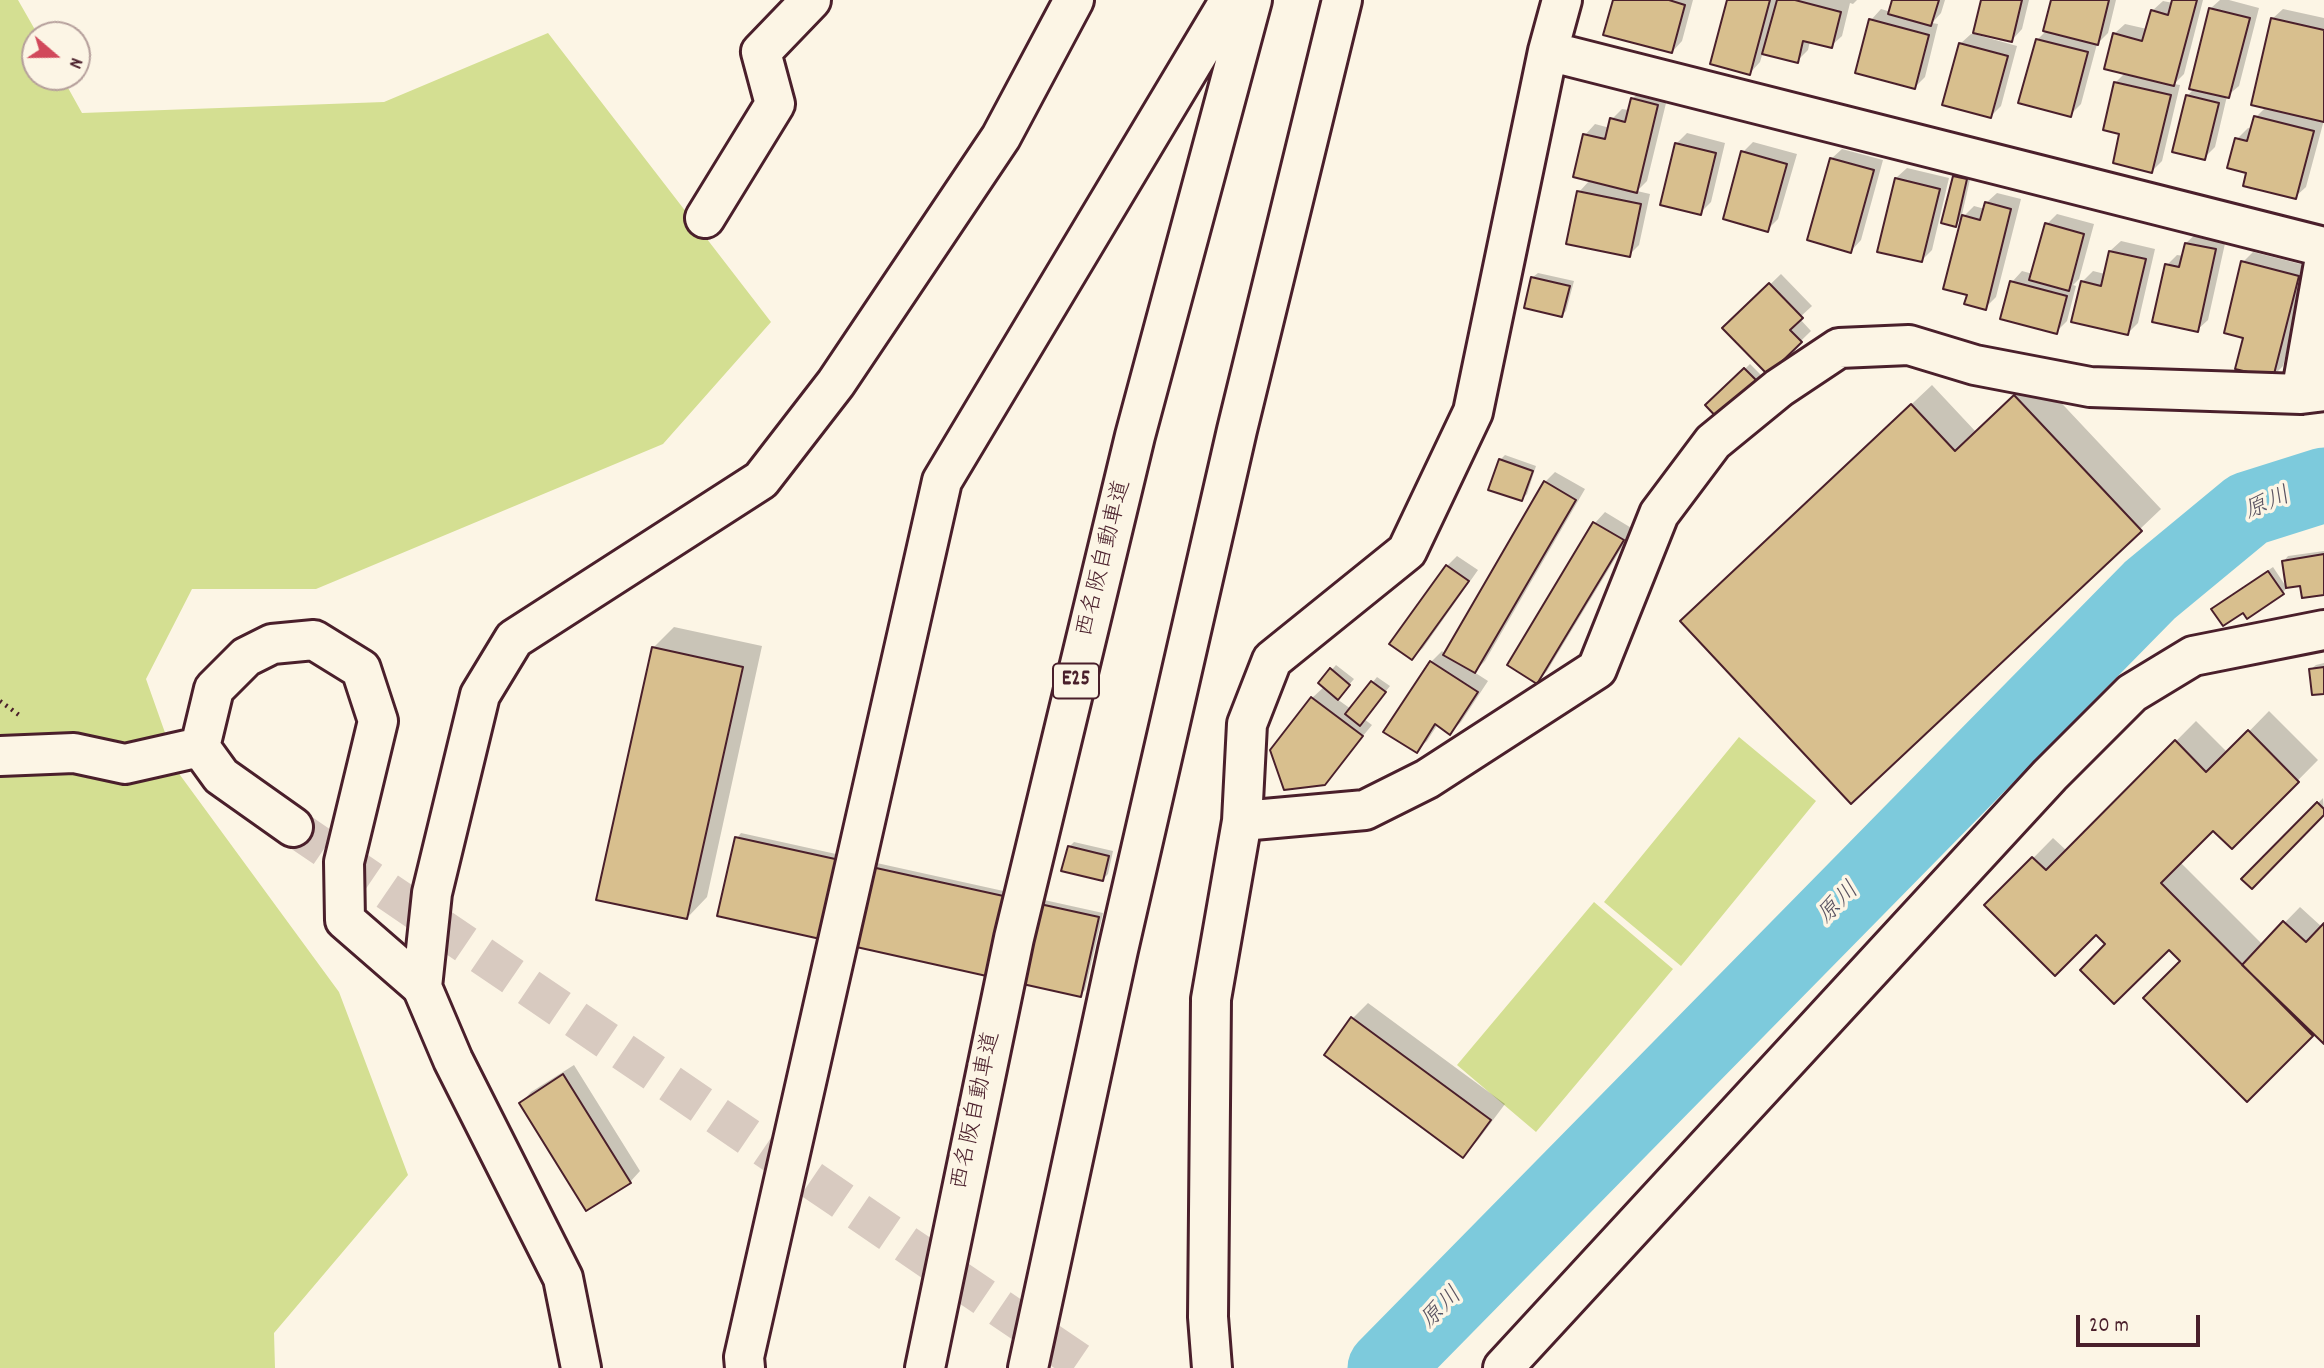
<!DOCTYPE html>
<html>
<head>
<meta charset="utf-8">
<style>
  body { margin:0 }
  #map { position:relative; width:2324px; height:1368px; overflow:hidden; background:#fcf5e5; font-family:Dekko,sans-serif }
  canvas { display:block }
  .north { position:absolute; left:21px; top:21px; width:70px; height:70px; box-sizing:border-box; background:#fcf5e5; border:2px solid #b59f9b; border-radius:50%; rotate:110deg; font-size:19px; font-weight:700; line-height:28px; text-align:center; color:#4a1f2b }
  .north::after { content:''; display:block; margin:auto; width:24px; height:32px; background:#d1495b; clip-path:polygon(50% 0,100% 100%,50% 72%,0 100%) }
  .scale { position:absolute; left:2076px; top:1315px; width:124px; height:32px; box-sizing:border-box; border:4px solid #4a1f2b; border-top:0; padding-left:9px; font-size:21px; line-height:24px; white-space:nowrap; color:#4a1f2b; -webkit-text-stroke:5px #fcf5e5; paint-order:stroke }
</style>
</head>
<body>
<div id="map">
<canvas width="2324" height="1368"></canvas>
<div class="north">N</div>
<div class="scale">20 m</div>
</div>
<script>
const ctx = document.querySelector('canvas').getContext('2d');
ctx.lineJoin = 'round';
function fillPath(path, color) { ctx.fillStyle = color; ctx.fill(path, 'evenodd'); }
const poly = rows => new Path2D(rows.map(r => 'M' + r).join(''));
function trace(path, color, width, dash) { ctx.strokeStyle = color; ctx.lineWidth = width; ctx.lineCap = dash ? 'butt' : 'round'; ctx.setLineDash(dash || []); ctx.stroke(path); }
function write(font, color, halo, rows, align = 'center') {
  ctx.font = font + ' Dekko,"Klee One",sans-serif'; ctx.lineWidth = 7; ctx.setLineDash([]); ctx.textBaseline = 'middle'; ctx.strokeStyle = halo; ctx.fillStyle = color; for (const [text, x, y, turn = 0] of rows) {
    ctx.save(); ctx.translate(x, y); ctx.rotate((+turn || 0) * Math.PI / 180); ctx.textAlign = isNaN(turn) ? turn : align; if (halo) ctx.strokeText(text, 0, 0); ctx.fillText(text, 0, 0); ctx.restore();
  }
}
fillPath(poly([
  [0,0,18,0,38,35,35,35,35,77,62,77,82,113,384,102,548,33,771,322,663,444,316,589,192,589,146,679,180,775,339,992,408,1175,274,1333,275,1368,0,1368],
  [1739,737,1816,801,1681,966,1604,902],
  [1594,902,1673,969,1536,1132,1457,1065]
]), '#d4df92');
fillPath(poly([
  [1615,0,1693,0,1682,41,1672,52],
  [1728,0,1857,0,1853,4,1850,3,1842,36,1831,46,1810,41,1808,50,1797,61,1763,52,1760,62,1750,73],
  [1894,0,1945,0,1941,13,1932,23,1938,24,1925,77,1915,87,1871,20,1881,9,1891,12],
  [1982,0,2029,0,2022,29,2012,40,1975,31,1974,34,2017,46,2001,106,1991,116,1960,44,1971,34,1974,34],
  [2053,0,2116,0,2108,33,2097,44,2081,104,2070,115,2037,40,2047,30],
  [2173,0,2203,0,2184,74,2174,84,2180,85,2162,161,2152,171,2121,133,2116,82,2126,72,2114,34,2125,24,2147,29,2152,11,2163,1,2173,3],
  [2220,0,2229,0,2259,8,2239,86,2227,96,2215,147,2204,158,2187,96,2195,88,2192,88,2211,8],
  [2283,9,2324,18,2324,120,2306,187,2295,197,2248,171,2237,139,2248,128,2253,129,2256,117,2266,107,2272,19],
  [1643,89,1668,95,1647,181,1637,191,1650,194,1639,245,1629,255,1579,192,1590,180,1585,135,1595,124,1610,128,1612,119,1622,109,1629,110,1632,99],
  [1687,133,1725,143,1711,202,1700,213,1676,144],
  [1753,142,1797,154,1778,219,1767,230,1743,152],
  [1842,149,1883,160,1861,240,1851,251,1831,159],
  [1907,168,1949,178,1932,250,1922,260,1896,178],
  [1959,172,1971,175,1961,219,1974,206,1985,209,1986,203,1997,193,2021,199,1996,297,1985,308,1969,294,1963,217,1955,225,1954,176],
  [2057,214,2094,224,2079,279,2073,285,2076,286,2067,321,2056,332,2012,282,2022,271,2033,274,2047,224],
  [2197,233,2226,239,2208,320,2197,330,2167,265,2177,255,2184,256,2186,243],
  [2121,241,2155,249,2138,323,2128,333,2082,282,2093,271,2105,274,2110,251],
  [2253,252,2308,266,2283,366,2273,376,2245,336,2243,262],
  [1538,273,1574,281,1566,311,1562,315,1526,307,1533,277],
  [1781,274,1812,306,1799,318,1811,331,1768,373,1725,328],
  [1750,364,1766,380,1708,405],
  [2036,376,2161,509,2140,529,1703,601,1932,385,1976,432],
  [1505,455,1536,466,1527,494,1522,499,1500,460],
  [1555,472,1585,489,1485,661,1474,672,1488,681,1461,722,1450,733,1438,724,1427,741,1416,751,1386,732,1431,662,1442,651,1445,654,1545,482],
  [1605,512,1633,529,1547,671,1537,682,1509,664,1595,523],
  [2324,551,2324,593,2302,584,2284,561,2288,556],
  [1457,556,1478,570,1423,648,1412,658,1447,566],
  [2273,567,2287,588,2282,593,2243,610,2218,605],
  [674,627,762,646,707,897,687,918,653,648],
  [2324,663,2324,692,2311,669,2316,665],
  [1336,665,1354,679,1337,699,1351,709,1377,677,1390,686,1364,719,1372,725,1324,783,1312,698,1325,686,1321,682],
  [2269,711,2318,760,2232,847,2213,829,2180,862,2263,945,2300,907,2322,927,2324,925,2324,1041,2314,1032,2247,1099,2182,961,2169,948,2108,944,2096,932,1987,905,2053,838,2067,851,2196,721,2228,753],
  [2323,798,2324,812,2244,879],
  [741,833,1103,913,1085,990,1080,995,737,838],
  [1074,842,1113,851,1108,874,1103,879,1069,847],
  [1368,1003,1505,1104,1478,1140,1463,1156,1353,1018],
  [574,1065,640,1171,630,1182,521,1103,531,1092]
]), '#0003');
trace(poly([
  [1385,1368,2150,590,2248,509,2324,485]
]), '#7dcadc', 75);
const building = poly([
  [1613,0,1669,0,1685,5,1672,53,1603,35,1613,0],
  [1727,0,1770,0,1750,75,1710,64,1727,0],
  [1777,0,1795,0,1841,12,1832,48,1803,41,1798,63,1762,54,1777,0],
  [1892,0,1939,0,1931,26,1888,14,1892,0],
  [1981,0,2022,0,2012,42,1973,33,1981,0],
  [2051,0,2109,0,2098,45,2043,31,2051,0],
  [2172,0,2197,0,2174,86,2104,69,2113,33,2142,41,2151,10,2168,15,2172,0],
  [2209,8,2250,18,2229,98,2189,89,2209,8],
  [2271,18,2324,30,2324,122,2251,105,2271,18],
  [1869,19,1929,35,1915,89,1855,73,1869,19],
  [2036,39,2088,52,2071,117,2018,103,2036,39],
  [1959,43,2008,56,1991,118,1942,105,1959,43],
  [2114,82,2171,95,2152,173,2113,163,2119,134,2103,130,2114,82],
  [2186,95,2219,103,2205,160,2172,152,2186,95],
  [1631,98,1658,105,1637,193,1573,177,1583,134,1605,139,1610,118,1625,122,1631,98],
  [2254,116,2314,131,2296,199,2243,186,2246,173,2227,168,2235,138,2247,141,2254,116],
  [1675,143,1716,153,1701,215,1660,205,1675,143],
  [1741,151,1787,164,1768,232,1723,219,1741,151],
  [1830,158,1874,170,1851,253,1807,240,1830,158],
  [1953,176,1967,179,1956,227,1941,223,1953,176],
  [1895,178,1940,189,1922,262,1877,252,1895,178],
  [1577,191,1641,204,1630,257,1566,244,1577,191],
  [1985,202,2011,209,1986,310,1964,304,1967,295,1943,289,1962,215,1980,220,1985,202],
  [2045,223,2084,234,2069,291,2029,280,2045,223],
  [2185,243,2216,249,2198,332,2152,322,2165,264,2179,267,2185,243],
  [2109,251,2146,259,2128,335,2071,322,2081,281,2101,286,2109,251],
  [2241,261,2299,276,2273,378,2235,369,2243,338,2224,333,2241,261],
  [1531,277,1570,286,1562,317,1524,308,1531,277],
  [2010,281,2067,296,2057,334,2000,319,2010,281],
  [1769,283,1803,318,1790,330,1802,342,1768,375,1722,328,1769,283],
  [1744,368,1762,386,1723,424,1705,405,1744,368],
  [2014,395,2142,531,1851,804,1680,621,1911,404,1955,451,2014,395],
  [1499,459,1533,471,1522,501,1488,490,1499,459],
  [1544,481,1576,500,1475,673,1443,655,1544,481],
  [1593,522,1624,540,1537,684,1507,665,1593,522],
  [2324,554,2324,595,2302,598,2300,586,2286,588,2282,561,2324,554],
  [1446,565,1469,581,1412,660,1389,644,1446,565],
  [2268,571,2284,594,2247,619,2243,613,2223,626,2211,609,2268,571],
  [652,647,743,667,687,919,596,900,652,647],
  [1430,661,1478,692,1450,735,1435,724,1417,753,1383,732,1430,661],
  [2324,667,2324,694,2312,695,2309,669,2324,667],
  [1330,668,1350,685,1338,700,1318,683,1330,668],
  [1371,681,1386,692,1360,726,1345,714,1371,681],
  [1311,697,1363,736,1325,785,1284,790,1270,750,1311,697],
  [2248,730,2299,782,2232,849,2213,831,2161,883,2313,1036,2247,1102,2143,998,2180,961,2169,950,2114,1004,2080,970,2105,944,2096,935,2055,976,1984,905,2032,857,2046,870,2175,740,2206,772,2248,730],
  [2317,802,2324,809,2324,815,2252,889,2241,879,2317,802],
  [735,837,1099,917,1081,997,717,916,735,837],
  [1068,846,1109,856,1103,881,1061,871,1068,846],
  [2283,921,2306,942,2324,923,2324,1044,2242,965,2283,921],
  [1351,1017,1491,1120,1463,1158,1324,1055,1351,1017],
  [563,1074,631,1183,586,1211,519,1103,563,1074]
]);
fillPath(building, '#d8bf8e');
trace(building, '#4a1f2b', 2);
trace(poly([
  [293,827,1088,1368]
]), '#d8cac0', 38, [38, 19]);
const minor = poly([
  [1548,51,2324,247],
  [705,218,775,104,761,52,811,0],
  [2301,394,2324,263],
  [0,756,74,753,125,764,200,747],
  [1242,821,1365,810,1427,779,1597,669,1659,514,1713,442,1779,388,1839,348,1909,345,1975,365,2090,387,2301,394,2324,391],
  [293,827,221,776,200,747,214,689,246,657,272,644,314,640,361,669,378,721,344,862,345,920,422,987],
  [1212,1368,1208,1317,1211,999,1242,821,1247,724,1272,660,1407,551,1473,412,1548,51,1562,0],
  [1503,1368,2050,775,2132,693,2193,656,2324,630]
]);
const tertiary = poly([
  [581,1368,563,1278,453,1060,422,987,432,893,480,695,514,639,761,480,836,383,1001,137,1074,0]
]);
const motorway = poly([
  [745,1368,744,1357,942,481,1230,0],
  [925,1368,1014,938,1135,436,1252,0],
  [1028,1368,1118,950,1237,430,1342,0]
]);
trace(minor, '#4a1f2b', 44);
trace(tertiary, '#4a1f2b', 44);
trace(motorway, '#4a1f2b', 44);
trace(poly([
  [0,701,19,715]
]), '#4a1f2b', 4.5, [2, 5]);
trace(minor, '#fcf5e5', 38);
trace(tertiary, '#fcf5e5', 38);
trace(motorway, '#fcf5e5', 38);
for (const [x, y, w] of [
  [1076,681,46]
]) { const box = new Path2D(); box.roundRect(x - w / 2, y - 17.5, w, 35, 5); ctx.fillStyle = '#fcf5e5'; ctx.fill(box); trace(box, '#4a1f2b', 2); }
write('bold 21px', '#4a1f2b', null, [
  ["E25",1076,681]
]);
write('23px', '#4a1f2b', '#fcf5e5', [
  ["西名阪自動車道",1106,559,-76],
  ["西名阪自動車道",978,1111,-78]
]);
write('italic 24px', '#595260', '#fcf5e5', [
  ["原川",2268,506,-23],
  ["原川",1840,905,-45],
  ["原川",1443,1310,-45]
]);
</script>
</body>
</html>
